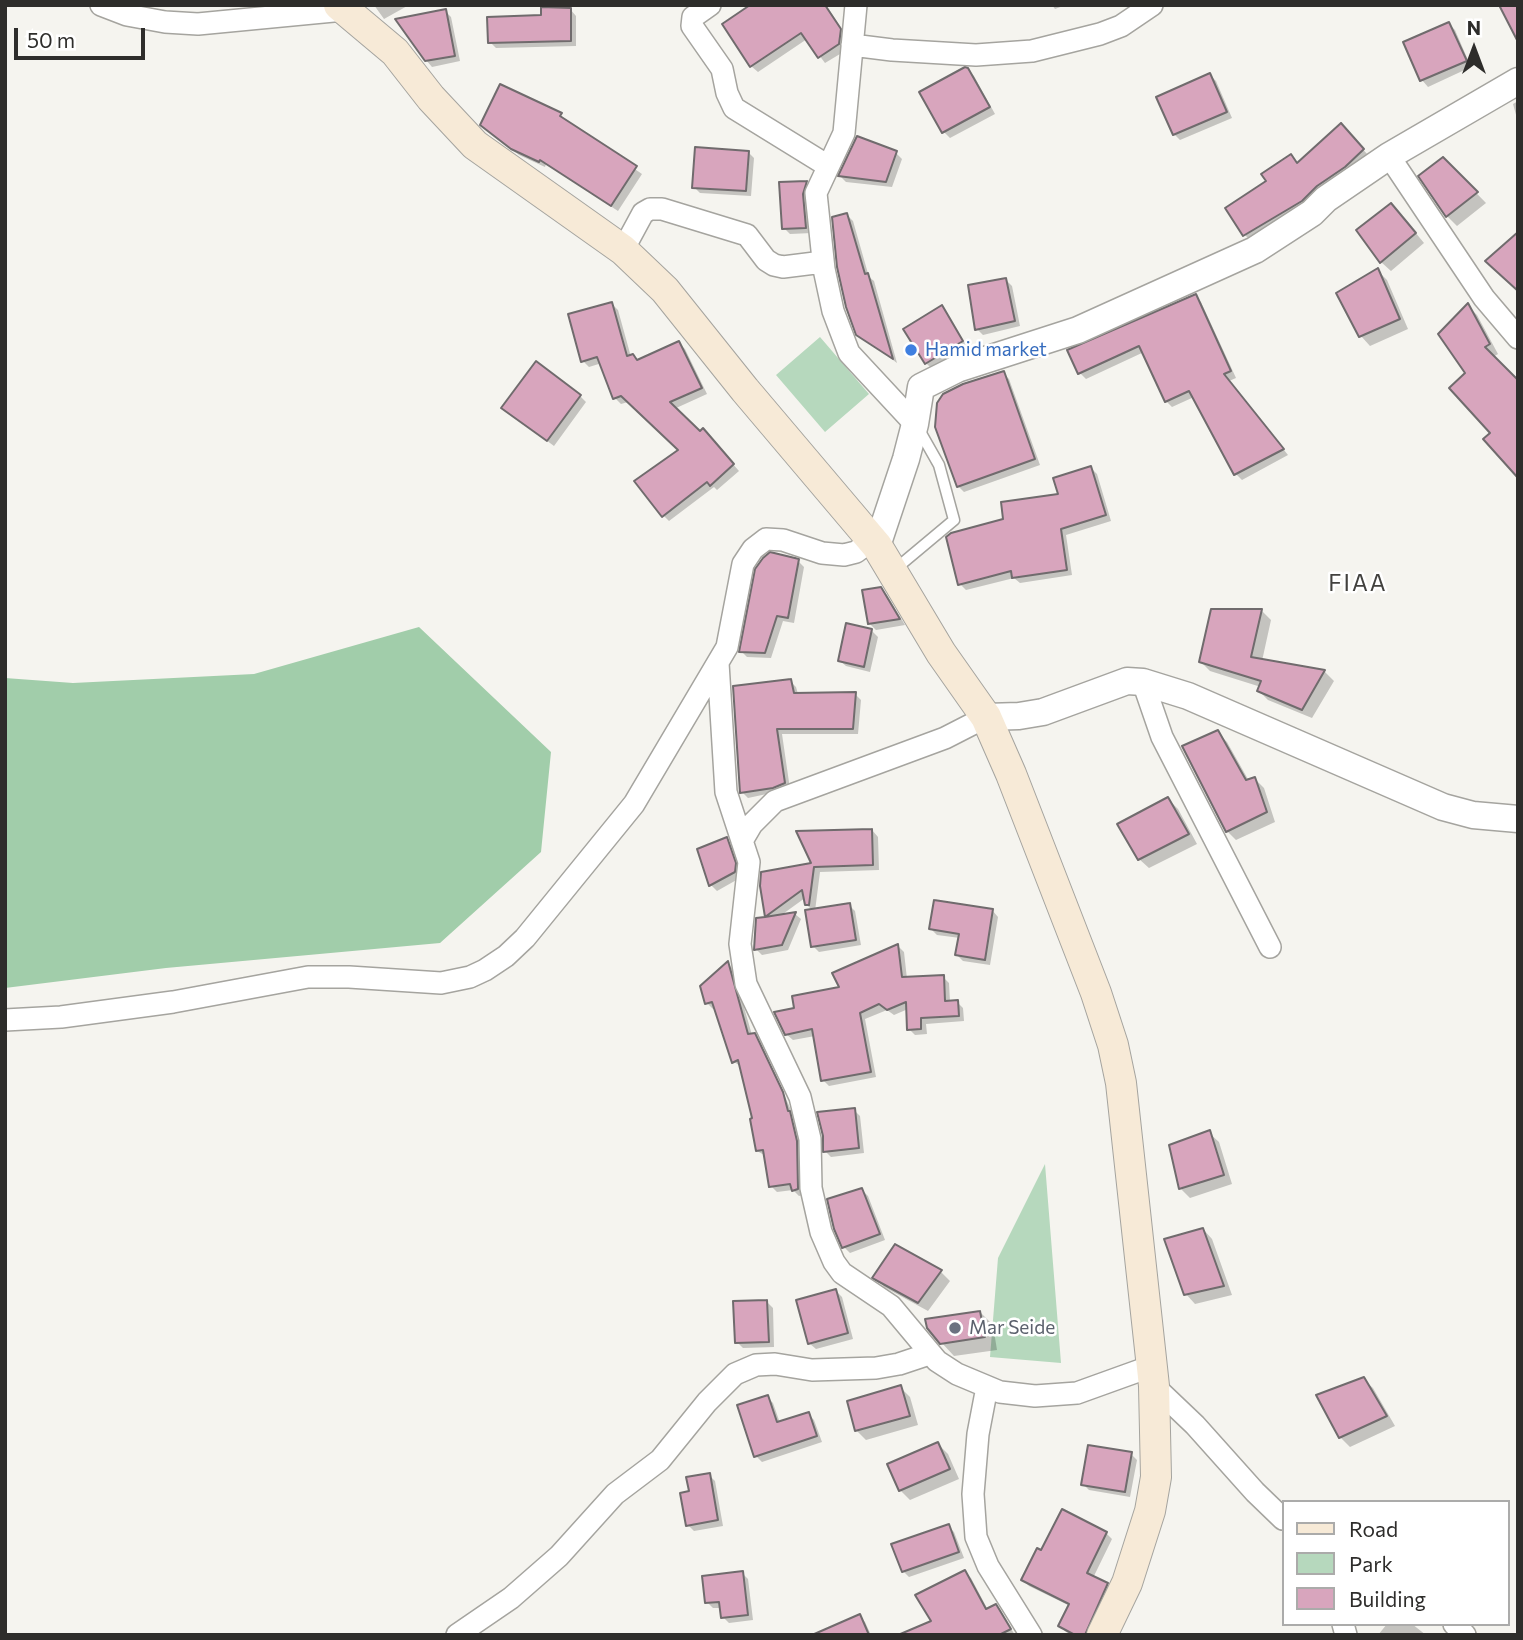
<!DOCTYPE html>
<html>
<head>
<meta charset="utf-8">
<style>
  body { margin:0 }
  #map { position:relative; width:1523px; height:1640px; overflow:hidden; background:#f5f4ef; font-family:Commissioner,sans-serif }
  canvas { display:block }
  .frame { position:absolute; inset:0; border:7px solid #2e2d2b; pointer-events:none }
  .legend { position:absolute; left:1282px; top:1500px; width:228px; height:126px; box-sizing:border-box; background:#fff; border:2px solid #ababaa; margin:0; padding:9px 12px; list-style:none; font-size:21px; color:#2e2d2b }
  .legend li { display:flex; align-items:center; gap:14px; height:35px }
  .legend b { width:35px; border:2px solid #ababaa }
  .north { position:absolute; left:1439px; top:14px; width:70px; height:70px; -webkit-text-stroke:5px #fff; paint-order:stroke; rotate:0deg; font-size:19px; font-weight:700; line-height:28px; text-align:center; color:#2e2d2b }
  .north::after { content:''; display:block; margin:auto; width:24px; height:32px; background:#2e2d2b; clip-path:polygon(50% 0,100% 100%,50% 72%,0 100%) }
  .scale { position:absolute; left:14px; top:28px; width:131px; height:32px; box-sizing:border-box; border:4px solid #2e2d2b; border-top:0; padding-left:9px; font-size:21px; line-height:24px; white-space:nowrap; color:#2e2d2b; -webkit-text-stroke:5px #fff; paint-order:stroke }
</style>
</head>
<body>
<div id="map">
<canvas width="1523" height="1640"></canvas>
<div class="frame"></div>
<ul class="legend">
<li><b style="height:9px;background:#f7ead7"></b>Road</li>
<li><b style="height:19px;background:#b6d8bd"></b>Park</li>
<li><b style="height:19px;background:#d8a5bd"></b>Building</li>
</ul>
<div class="north">N</div>
<div class="scale">50 m</div>
</div>
<script>
const ctx = document.querySelector('canvas').getContext('2d');
ctx.lineJoin = 'round';
function fillPath(path, color) { ctx.fillStyle = color; ctx.fill(path, 'evenodd'); }
const poly = rows => new Path2D(rows.map(r => 'M' + r).join(''));
function trace(path, color, width, dash) { ctx.strokeStyle = color; ctx.lineWidth = width; ctx.lineCap = dash ? 'butt' : 'round'; ctx.setLineDash(dash || []); ctx.stroke(path); }
function write(font, color, halo, rows, align = 'center') {
  ctx.font = font + ' Commissioner,sans-serif'; ctx.lineWidth = 5; ctx.setLineDash([]); ctx.textBaseline = 'middle'; ctx.strokeStyle = halo; ctx.fillStyle = color; for (const [text, x, y, turn = 0] of rows) {
    ctx.save(); ctx.translate(x, y); ctx.rotate((+turn || 0) * Math.PI / 180); ctx.textAlign = isNaN(turn) ? turn : align; if (halo) ctx.strokeText(text, 0, 0); ctx.fillText(text, 0, 0); ctx.restore();
  }
}
fillPath(poly([
  [820,337,869,394,825,432,776,375],
  [1045,1164,1061,1363,990,1357,998,1258]
]), '#b6d8bd');
fillPath(poly([
  [419,627,551,752,541,852,440,943,166,968,5,988,5,678,73,683,254,674]
]), '#a1cdaa');
fillPath(poly([
  [374,5,409,5,384,19],
  [753,5,826,5,847,37,845,51,825,63,807,39,758,72,751,66],
  [1052,5,1066,5,1055,9],
  [570,9,576,16,576,46,496,48,490,42,543,16],
  [445,11,451,17,460,61,432,67,426,60],
  [1449,24,1455,30,1471,67,1428,87,1422,80,1405,43],
  [968,70,974,76,995,114,950,138,944,132,922,93],
  [1210,75,1216,81,1232,118,1180,140,1174,134],
  [501,86,561,115,566,122,642,174,618,211,546,164,545,167,519,155,488,131],
  [1518,101,1518,122,1513,104],
  [1341,126,1369,156,1251,241,1245,235,1269,182,1291,156,1298,164],
  [748,152,754,158,751,196,700,193,694,187],
  [896,153,902,159,892,187,846,182,840,176],
  [1443,159,1486,203,1457,226,1447,216,1420,176],
  [806,183,812,189,812,233,790,234,784,228],
  [847,215,853,221,869,277,874,281,897,363,858,334],
  [1401,215,1424,243,1391,271,1381,262],
  [1377,270,1387,280,1408,329,1370,346,1361,336],
  [1006,280,1012,286,1020,326,983,335,977,329],
  [1195,296,1201,302,1236,378,1229,381,1288,455,1242,480,1236,474,1194,397,1172,407,1166,401,1144,352,1086,379,1080,373],
  [612,304,618,310,631,357,638,362,679,343,685,349,707,394,674,409,700,433,709,437,739,471,717,490,714,487,669,521,663,515,681,451,628,402,621,404,615,398,602,363,589,367,583,361],
  [1468,306,1477,315,1498,354,1493,357,1493,434],
  [941,308,968,347,932,369,926,363],
  [1003,373,1009,379,1040,465,964,492,958,486],
  [580,396,586,402,554,446,510,413],
  [1091,468,1097,474,1111,521,1066,535,1072,575,1020,583,1014,578,966,590,960,584,1005,521,1060,495],
  [798,561,804,567,794,623,783,621,771,658,747,657,741,651],
  [880,589,887,595,905,625,876,630,870,624],
  [1261,610,1271,620,1262,661,1325,672,1334,681,1312,718,1268,700,1259,691,1261,687,1210,671,1201,662],
  [848,625,872,631,878,637,870,672,846,666,839,660],
  [790,681,796,687,798,694,855,694,861,700,858,734,782,734,790,789,748,798,742,792],
  [1218,733,1227,742,1249,781,1255,779,1264,788,1275,822,1236,840,1227,831],
  [1168,799,1178,809,1197,844,1149,868,1139,859],
  [872,830,878,837,879,870,820,872,815,911,849,905,855,911,861,945,819,952,813,946,813,911,806,904,805,898,780,916,795,914,801,919,788,950,762,955,756,949,767,918,761,886,814,864],
  [727,839,733,845,741,871,740,878,717,891,711,885],
  [992,910,998,917,990,965,963,961,957,955,960,938,937,935,931,929],
  [898,946,904,952,907,979,943,977,949,983,950,1002,957,1002,963,1008,964,1021,926,1024,927,1034,915,1035,909,1029,908,1009,894,1015,887,1010,865,1019,876,1077,829,1086,823,1080,815,1036,793,1040,786,1034,796,1010,841,988],
  [728,964,733,969,752,1035,754,1035,760,1041,795,1119,802,1148,803,1195,799,1196,793,1190,777,1192,771,1186,766,1156,757,1151,754,1119,742,1067,734,1062,716,1008,713,1009,707,1003],
  [854,1110,860,1116,864,1153,831,1157,825,1151],
  [1209,1133,1219,1142,1232,1184,1190,1198,1181,1189,1171,1146],
  [862,1190,868,1196,885,1240,850,1253,844,1247],
  [1203,1229,1212,1239,1232,1295,1195,1304,1186,1294],
  [941,1272,950,1281,928,1311,884,1287,875,1277],
  [836,1291,842,1297,853,1339,816,1349,809,1343],
  [767,1302,773,1308,774,1347,743,1348,737,1342],
  [980,1312,993,1325,997,1350,954,1356,941,1342],
  [1363,1379,1373,1388,1395,1426,1350,1447,1340,1437],
  [900,1387,910,1397,918,1425,866,1440,857,1431,849,1402],
  [767,1397,773,1403,780,1423,808,1414,814,1420,822,1442,762,1462,756,1456],
  [938,1444,948,1454,959,1479,910,1500,900,1490],
  [1131,1454,1137,1460,1130,1497,1089,1490,1083,1484],
  [709,1475,715,1481,723,1526,694,1531,688,1525],
  [1062,1511,1106,1533,1112,1539,1093,1578,1107,1584,1113,1590,1092,1635,1072,1635,1066,1632,1060,1626,1070,1606,1029,1586,1023,1580,1042,1552],
  [948,1526,954,1532,964,1558,909,1577,903,1571],
  [965,1572,971,1578,988,1610,996,1606,1015,1635,902,1635,933,1621],
  [742,1573,748,1579,753,1620,729,1623,723,1617,722,1608,713,1608,707,1602],
  [859,1616,865,1622,871,1635,816,1635],
  [1387,1624,1412,1624,1426,1635,1378,1635]
]), '#0003');
const building = poly([
  [750,5,825,5,841,29,839,44,818,58,801,33,750,67,722,24,750,5],
  [1499,5,1518,5,1518,42,1499,5],
  [541,7,571,8,571,41,488,43,487,17,541,15,541,7],
  [446,9,455,56,425,61,395,19,446,9],
  [1449,22,1467,61,1420,81,1403,42,1449,22],
  [965,67,968,68,990,107,942,133,919,92,965,67],
  [1210,73,1227,112,1173,135,1156,97,1210,73],
  [500,84,562,113,560,116,637,166,611,206,540,160,539,162,511,149,480,125,500,84],
  [1341,123,1364,149,1345,167,1317,186,1302,201,1243,236,1225,208,1266,181,1261,174,1291,154,1297,163,1341,123],
  [857,136,897,151,886,182,838,176,857,136],
  [695,147,749,151,746,191,692,188,695,147],
  [1443,157,1478,192,1446,217,1418,176,1443,157],
  [807,181,803,194,806,228,782,229,779,182,807,181],
  [1391,203,1416,233,1380,263,1356,230,1391,203],
  [847,213,865,274,868,273,893,359,856,335,846,307,837,267,832,217,847,213],
  [1518,232,1518,291,1485,261,1518,232],
  [1378,268,1400,319,1359,337,1336,293,1378,268],
  [1006,278,1015,321,975,330,968,285,1006,278],
  [1196,294,1231,371,1224,374,1284,449,1234,475,1189,391,1165,402,1139,346,1078,374,1067,350,1196,294],
  [612,302,627,356,633,354,637,360,679,341,702,388,670,402,700,431,703,428,734,464,710,486,707,482,662,517,634,481,678,450,621,396,613,399,597,357,581,362,568,314,612,302],
  [1468,303,1490,344,1485,347,1518,380,1518,478,1483,439,1490,433,1449,388,1465,373,1438,334,1468,303],
  [942,305,963,341,925,364,903,329,942,305],
  [536,361,581,395,547,441,501,408,536,361],
  [1004,371,1035,459,957,487,935,427,937,403,943,394,963,384,1004,371],
  [1091,466,1106,515,1061,529,1067,570,1012,578,1011,571,958,585,946,537,951,533,1003,519,1001,502,1058,494,1053,478,1091,466],
  [770,552,799,559,788,618,777,616,765,653,739,652,755,569,763,558,770,552],
  [881,587,900,619,868,624,862,590,881,587],
  [1211,609,1262,609,1251,657,1325,670,1302,710,1257,691,1261,681,1199,662,1211,609],
  [846,623,872,629,864,667,838,661,846,623],
  [791,679,794,693,856,692,853,729,777,729,785,783,773,788,740,793,733,686,791,679],
  [1218,730,1246,780,1255,777,1267,812,1226,832,1182,746,1218,730],
  [1168,797,1189,834,1138,860,1117,824,1168,797],
  [872,829,873,865,814,867,809,905,805,905,802,890,765,917,796,912,782,945,754,950,756,918,765,917,760,886,761,872,811,863,796,831,872,829],
  [727,837,736,863,735,872,709,886,697,849,727,837],
  [934,900,993,909,985,960,955,955,959,934,929,929,934,900],
  [850,903,856,940,811,947,805,910,850,903],
  [898,944,902,977,944,975,945,1001,958,1000,959,1016,921,1018,921,1029,907,1030,906,1002,887,1010,879,1004,860,1013,871,1072,821,1081,812,1029,785,1035,774,1012,794,1008,792,996,839,987,832,973,898,944],
  [728,961,748,1034,755,1033,783,1092,788,1111,790,1111,797,1141,798,1189,792,1191,790,1184,769,1187,763,1150,756,1151,750,1119,752,1118,738,1060,732,1063,712,1002,705,1004,700,986,728,961],
  [855,1108,859,1148,823,1152,823,1136,817,1112,855,1108],
  [1210,1130,1224,1175,1179,1189,1169,1145,1210,1130],
  [862,1188,880,1234,842,1248,834,1229,827,1199,862,1188],
  [1203,1228,1224,1286,1184,1295,1164,1239,1203,1228],
  [895,1244,942,1270,918,1303,872,1278,895,1244],
  [836,1289,848,1333,808,1344,796,1300,836,1289],
  [767,1300,769,1342,735,1343,733,1301,767,1300],
  [980,1311,985,1337,940,1344,927,1328,925,1319,980,1311],
  [1364,1377,1387,1416,1339,1438,1316,1395,1364,1377],
  [901,1385,910,1416,855,1431,847,1401,901,1385],
  [768,1395,777,1422,809,1412,817,1436,754,1457,737,1405,768,1395],
  [938,1442,950,1469,899,1491,887,1464,938,1442],
  [1088,1445,1132,1452,1125,1492,1081,1485,1088,1445],
  [710,1473,718,1520,686,1526,680,1493,689,1491,686,1477,710,1473],
  [1062,1509,1107,1532,1087,1573,1108,1583,1085,1635,1075,1635,1058,1626,1069,1604,1021,1580,1037,1548,1041,1550,1062,1509],
  [949,1524,959,1552,902,1572,891,1544,949,1524],
  [965,1570,986,1609,996,1604,1011,1629,999,1635,898,1635,931,1621,915,1595,965,1570],
  [743,1571,748,1615,721,1618,719,1602,705,1603,702,1576,743,1571],
  [860,1614,869,1635,812,1635,860,1614]
]);
fillPath(building, '#d8a5bd');
trace(building, '#706b6d', 2);
const service = poly([
  [893,571,954,520,939,465,918,428]
]);
const minor = poly([
  [101,5,127,15,165,22,198,24,344,10],
  [710,5,693,17,692,26,722,69,727,93,734,108,828,166],
  [856,5,844,133,816,193,824,269,833,311,849,353,915,424],
  [852,45,892,50,976,55,1032,51,1100,34,1121,26,1152,5],
  [1389,156,1484,298,1518,338],
  [623,250,643,213,650,209,662,209,747,235,766,260,774,265,783,267,823,262],
  [718,663,726,792,749,862,740,944,746,984,800,1097,810,1139,811,1188,821,1232,834,1262,842,1273,891,1306,937,1361,957,1374,1000,1392,1035,1396,1077,1393,1152,1366],
  [1143,682,1162,737,1270,947],
  [742,841,752,824,775,801,945,738,986,717],
  [5,1020,61,1017,173,1002,308,977,349,977,441,983,470,977,485,970,506,956,525,938,634,804,727,647,743,564,753,549,766,539,783,540,822,553,844,555,856,552,872,540],
  [1154,1386,1195,1425,1255,1492,1283,1519],
  [987,1387,978,1434,973,1494,976,1537,988,1566,1031,1635],
  [1343,1624,1346,1635],
  [1454,1624,1465,1635],
  [457,1635,511,1598,559,1556,615,1494,660,1460,707,1402,735,1374,756,1365,775,1364,812,1370,876,1368,899,1364,929,1354]
]);
const tertiary = poly([
  [877,546,906,459,915,424,921,387,957,369,1078,330,1255,250,1312,213,1326,199,1389,156,1518,81],
  [986,717,1019,716,1043,712,1127,681,1143,682,1188,696,1443,807,1473,815,1518,819]
]);
const secondary = poly([
  [339,5,395,52,431,98,475,145,623,250,665,290,745,390,877,546,941,653,986,717,1011,774,1096,993,1113,1045,1121,1083,1154,1386,1156,1477,1150,1511,1127,1583,1102,1635]
]);
trace(service, '#a5a49f', 13);
trace(minor, '#a5a49f', 24);
trace(tertiary, '#a5a49f', 29);
trace(secondary, '#a5a49f', 32);
trace(service, '#fff', 10);
trace(minor, '#fff', 21);
trace(tertiary, '#fff', 26);
trace(secondary, '#f7ead7', 30);
for (const [x, y, r, color] of [
  [911,350,7,"#3f7fe0"],
  [955,1328,7,"#6b7280"]
]) { const dot = new Path2D(); dot.arc(x, y, r, 0, 2 * Math.PI); ctx.fillStyle = color; ctx.fill(dot); trace(dot, '#fff', 2.5); }
write('19px', '#366cbe', '#fff', [
  ["Hamid market",925,350]
], 'left');
write('19px', '#5b616d', '#fff', [
  ["Mar Seide",969,1328]
], 'left');
ctx.letterSpacing = '2px';
write('23px', '#42413e', '#fff', [
  ["FIAA",1358,583]
]);
ctx.letterSpacing = '0px';
</script>
</body>
</html>
